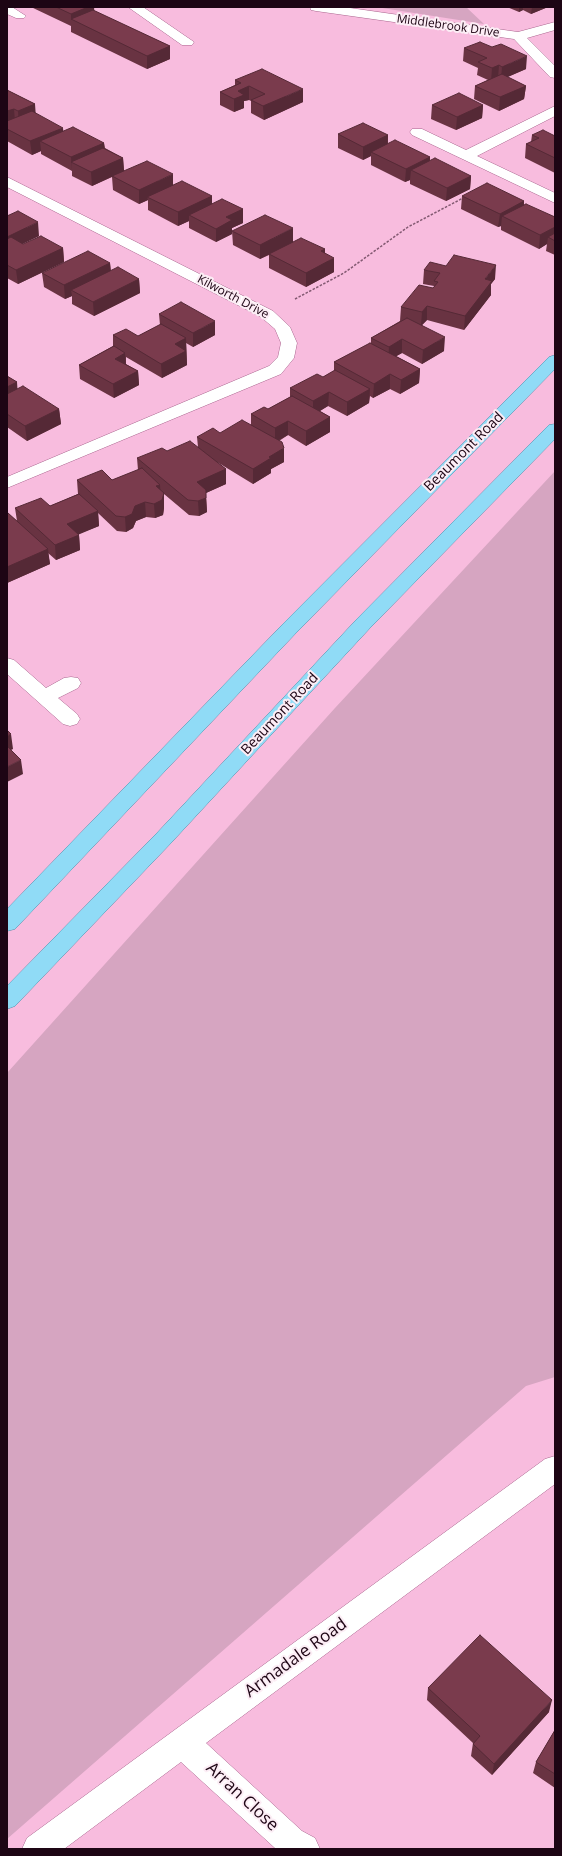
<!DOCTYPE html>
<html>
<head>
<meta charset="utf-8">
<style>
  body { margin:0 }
  #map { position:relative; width:562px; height:1856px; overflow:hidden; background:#f8bcde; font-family:"Open Sans",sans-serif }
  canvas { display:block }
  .frame { position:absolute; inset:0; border:8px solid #1d0514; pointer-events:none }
</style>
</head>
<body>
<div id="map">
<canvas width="562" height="1856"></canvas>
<div class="frame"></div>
</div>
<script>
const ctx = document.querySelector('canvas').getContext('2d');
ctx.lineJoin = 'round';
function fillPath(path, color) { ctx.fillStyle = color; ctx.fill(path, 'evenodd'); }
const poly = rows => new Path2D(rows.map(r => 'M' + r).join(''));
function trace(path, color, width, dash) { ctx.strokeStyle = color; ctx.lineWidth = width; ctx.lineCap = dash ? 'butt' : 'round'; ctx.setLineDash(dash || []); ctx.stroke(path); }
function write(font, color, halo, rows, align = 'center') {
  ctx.font = font + ' "Open Sans",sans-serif'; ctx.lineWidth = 4; ctx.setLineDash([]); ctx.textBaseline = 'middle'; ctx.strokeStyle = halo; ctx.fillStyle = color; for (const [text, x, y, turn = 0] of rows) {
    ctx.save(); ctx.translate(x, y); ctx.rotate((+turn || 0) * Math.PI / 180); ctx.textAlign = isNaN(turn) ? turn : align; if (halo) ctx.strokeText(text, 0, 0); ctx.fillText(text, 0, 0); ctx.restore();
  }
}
fillPath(poly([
  [376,7,466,7,484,24],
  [555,471,555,1377,526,1386,7,1839,7,1073,335,708]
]), '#d6a5c1');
const service = poly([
  [7,7,12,7,26,16,24,18,16,18,7,14,7,7]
]);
const minor = poly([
  [128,7,143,7,194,42,192,45,182,45,128,7],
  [310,7,343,7,518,32,555,22,555,30,527,38,555,66,555,78,550,77,514,39,316,11,311,10,310,7],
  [555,106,555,116,477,156,555,193,555,203,412,135,410,132,412,129,422,129,466,150,555,106],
  [7,177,273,311,290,327,297,343,294,358,281,374,7,488,7,477,269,366,278,357,281,343,275,329,261,317,7,187,7,177],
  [7,658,14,660,46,688,64,678,71,677,78,678,81,683,78,688,58,698,77,714,80,719,77,724,70,726,63,724,7,674,7,658],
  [555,1456,555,1484,206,1743,302,1831,315,1838,320,1849,276,1849,181,1762,64,1849,22,1849,27,1838,545,1459,555,1456]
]);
const trunk = poly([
  [555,355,555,369,296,633,15,929,7,931,7,909,282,625,549,357,555,355],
  [555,424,555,439,370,628,171,843,15,1006,7,1009,7,986,157,833,356,620,549,425,555,424]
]);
trace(service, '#a9658e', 1);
trace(minor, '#a9658e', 1);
trace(trunk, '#568aa6', 1);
trace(poly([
  [295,299,344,273,408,227,465,197]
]), '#825971', 1.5, [2.5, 1.5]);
fillPath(service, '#fff');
fillPath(minor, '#fff');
fillPath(trunk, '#90dbf6');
fillPath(poly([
  [31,7,94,7,94,11,170,46,170,59,147,69,71,32,71,26],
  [507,7,548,7,531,14,523,10,519,12],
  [464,48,526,69,507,77,526,86,524,99,499,111,474,99,475,86,488,80,477,75,478,68,463,61],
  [235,80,303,102,264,120,251,113,251,101,249,100,244,101,244,108,234,112,220,105,220,92,235,85],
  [7,90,35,104,35,113,63,131,104,143,105,148,123,158,124,171,212,196,212,204,243,209,243,223,232,228,232,234,216,242,189,228,189,221,178,226,148,210,148,200,139,204,113,190,112,177,92,186,72,176,72,171,41,154,41,151,32,155,7,141],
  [432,105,483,105,482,118,456,130,431,119],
  [338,134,388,135,388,144,430,157,430,161,471,176,470,189,446,201,410,184,410,180,405,182,371,165,371,156,363,160,338,148],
  [532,135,555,136,555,173,525,158,526,144,531,142],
  [462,196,524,201,524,205,555,217,555,255,546,251,547,244,539,249,501,230,501,226,498,227,461,209],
  [7,216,39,236,22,244,63,248,64,262,18,284,7,278],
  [232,231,293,242,325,249,325,253,334,272,306,287,269,268,269,255,260,259,233,245],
  [110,263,111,271,139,279,140,293,94,316,72,304,72,296,65,299,44,287,42,273],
  [424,270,495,279,491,284,491,295,464,330,427,320,422,325,444,351,422,364,402,353,396,356,420,369,419,383,400,394,390,389,373,398,370,396,369,403,347,416,328,406,320,411,330,417,330,432,306,446,288,435,279,441,284,462,271,469,271,473,253,484,217,462,226,469,226,484,206,493,207,512,199,516,189,515,164,494,164,508,163,515,155,518,146,517,136,521,133,528,126,532,117,531,98,513,99,526,78,534,79,535,80,550,56,560,48,553,50,564,7,583,7,513,17,521,15,508,50,506,78,494,77,480,112,480,138,470,137,458,167,451,198,447,197,437,220,433,251,425,251,414,268,409,290,397,290,388,323,377,334,371,334,362,371,343,371,338,400,321,401,307,434,287,434,286,423,284],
  [159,314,215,335,193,347,186,343,187,365,162,378,126,357,126,364,138,371,139,385,114,398,80,379,79,365,113,346,113,335,138,336,160,325],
  [7,376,17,382,17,389,59,409,61,424,27,441,7,427],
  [428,1688,549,1712,492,1775,471,1756,473,1743,427,1700],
  [555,1730,555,1788,533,1773,536,1762]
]), '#693342');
fillPath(poly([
  [88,7,94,7,95,18,71,20,71,14],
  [519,7,523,7,523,10,519,12],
  [532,7,548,7,531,14],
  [170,46,170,59,147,69,147,56],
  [527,56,526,69,501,80,502,67],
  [499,65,498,78,491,82,492,68],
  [249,86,249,100,244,101,244,108,234,112,234,99,238,91],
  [526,86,524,99,499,111,500,97],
  [303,89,303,102,264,120,263,106],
  [35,104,36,118,19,125,18,111],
  [483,105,482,118,456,130,457,117],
  [14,109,15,122,7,125,7,111],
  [63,128,64,141,40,141,41,151,32,155,30,141],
  [388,135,387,149,371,152,371,156,363,160,363,147],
  [104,143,105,156,71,162,72,171,71,157],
  [430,157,429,170,411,170,410,180,405,182,406,169],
  [123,158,124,171,92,186,91,172],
  [173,174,173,188,147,197,148,200,139,204,139,190],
  [471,176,470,189,446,201,447,188],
  [212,196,212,210,189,215,189,221,178,226,178,212],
  [524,201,523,215,502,216,501,226,498,227,500,214],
  [243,209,243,223,232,228,232,234,216,242,216,229,226,217],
  [38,222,39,236,7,251,7,237],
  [555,227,555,240,548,237,547,244,539,249,540,235],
  [293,228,293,242,260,259,260,245],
  [63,248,64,262,18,284,16,270],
  [325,249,324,263,334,258,334,272,306,287,306,273,321,251],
  [110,263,111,277,71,290,72,296,65,299,64,285],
  [496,265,495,279,491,284,491,295,464,330,465,316,485,279],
  [139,279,140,293,94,316,93,302],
  [427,306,427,320,421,326,422,312],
  [215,321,215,335,193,347,193,333],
  [445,337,444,351,422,364,423,350],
  [186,338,187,365,162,378,161,364,175,344],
  [402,339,402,353,388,361,389,347],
  [125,353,126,367,115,359],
  [420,369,419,383,400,394,401,380],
  [138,371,139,385,114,398,113,384],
  [390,374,390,389,373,398,374,384],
  [17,382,18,397,7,402,7,387],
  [370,389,369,403,347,416,347,402],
  [329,392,328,406,313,415,313,401],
  [59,409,61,424,27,441,25,426],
  [330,417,330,432,306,446,306,431],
  [288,421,288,435,275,442,275,428],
  [284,448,284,462,271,469,271,473,253,484,253,469,269,457],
  [226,469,226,484,197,497,197,482],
  [160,485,161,499,156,486],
  [164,493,164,508,163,515,155,518,154,504],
  [206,498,207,512,199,516,198,501],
  [145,502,146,517,136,521,133,528,126,532,125,517,135,506],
  [98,511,99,526,68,539,67,524],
  [79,535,80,550,56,560,55,545],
  [48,549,50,564,7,583,7,567],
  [11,734,13,749,7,752,7,736],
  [21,760,23,774,7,782,7,767],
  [552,1700,549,1712,492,1775,494,1764]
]), '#552936');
const building = poly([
  [56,7,88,7,71,14,56,7],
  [93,10,170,46,147,56,71,19,93,10],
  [480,42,492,47,501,44,527,56,502,67,499,65,492,68,478,62,487,58,464,48,480,42],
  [262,69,303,89,263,106,251,100,265,94,249,86,238,91,244,95,234,99,220,92,241,83,235,80,262,69],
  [502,74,526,86,500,97,475,86,502,74],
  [7,90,35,104,18,111,14,109,7,111,7,90],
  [459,93,483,105,457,117,432,105,459,93],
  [32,111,63,128,30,141,7,129,7,121,32,111],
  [363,123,388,135,363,147,338,134,363,123],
  [73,127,104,143,71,157,40,141,73,127],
  [543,130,555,136,555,158,526,144,539,138,532,135,543,130],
  [395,140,430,157,406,169,371,152,395,140],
  [103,148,123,158,91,172,71,162,103,148],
  [435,158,471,176,447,188,411,170,435,158],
  [147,161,173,174,139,190,112,176,147,161],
  [182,181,212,196,178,212,147,197,182,181],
  [487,183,524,201,500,214,462,196,487,183],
  [222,199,243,209,226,217,232,220,216,229,189,215,222,199],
  [526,204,555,217,555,227,540,235,502,216,526,204],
  [18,211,38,222,7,237,7,216,18,211],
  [265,215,293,228,260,245,232,231,265,215],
  [555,233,555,241,548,237,555,233],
  [41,236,63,248,16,270,7,265,7,239,11,237,23,244,41,236],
  [301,238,325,249,321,251,334,258,306,273,269,254,301,238],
  [88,251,110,263,64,285,42,273,88,251],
  [454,255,496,265,485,279,492,281,465,316,427,306,422,312,401,307,419,285,433,288,438,282,434,281,440,273,424,270,430,262,446,266,454,255],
  [118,267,139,279,93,302,71,290,118,267],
  [181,302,215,321,193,333,159,314,181,302],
  [407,318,445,337,423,350,402,339,389,347,371,338,407,318],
  [161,324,186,338,175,344,186,351,161,364,113,335,126,329,138,336,161,324],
  [370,343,420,369,401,380,390,374,374,384,334,362,370,343],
  [114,346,125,353,115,359,138,371,113,384,79,365,114,346],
  [335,370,370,389,347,402,329,392,313,401,290,388,317,374,323,377,335,370],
  [7,376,17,382,7,387,7,376],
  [23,386,59,409,25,426,7,414,7,394,23,386],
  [292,396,330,417,306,431,288,421,275,428,251,414,264,407,268,409,292,396],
  [242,420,282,442,284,448,269,457,271,458,253,469,197,437,213,428,220,433,242,420],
  [190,441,226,469,197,482,206,490,206,498,198,501,188,500,137,458,162,448,167,451,190,441],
  [142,468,160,485,156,486,164,493,162,500,154,504,145,502,135,506,132,514,125,517,116,516,77,480,102,470,112,480,142,468],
  [79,494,98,511,67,524,79,535,55,545,15,508,41,498,50,506,79,494],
  [7,513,8,513,48,549,7,567,7,513],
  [7,730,11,734,7,736,7,730],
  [7,746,21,760,7,767,7,746],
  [480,1635,552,1700,494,1764,473,1744,480,1736,428,1688,480,1635],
  [555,1730,555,1774,536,1762,555,1730]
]);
fillPath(building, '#7a3b4d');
trace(building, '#552936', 1);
write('12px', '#1d0514', '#fcedf5', [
  ["Middlebrook Drive",448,26,8],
  ["Kilworth Drive",233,297,28]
]);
write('14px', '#1d0514', '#fcedf5', [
  ["Beaumont Road",464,452,-45],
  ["Beaumont Road",280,714,-47]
]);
write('17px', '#1d0514', '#fcedf5', [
  ["Armadale Road",296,1658,-36],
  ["Arran Close",242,1797,43]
]);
</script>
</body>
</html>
